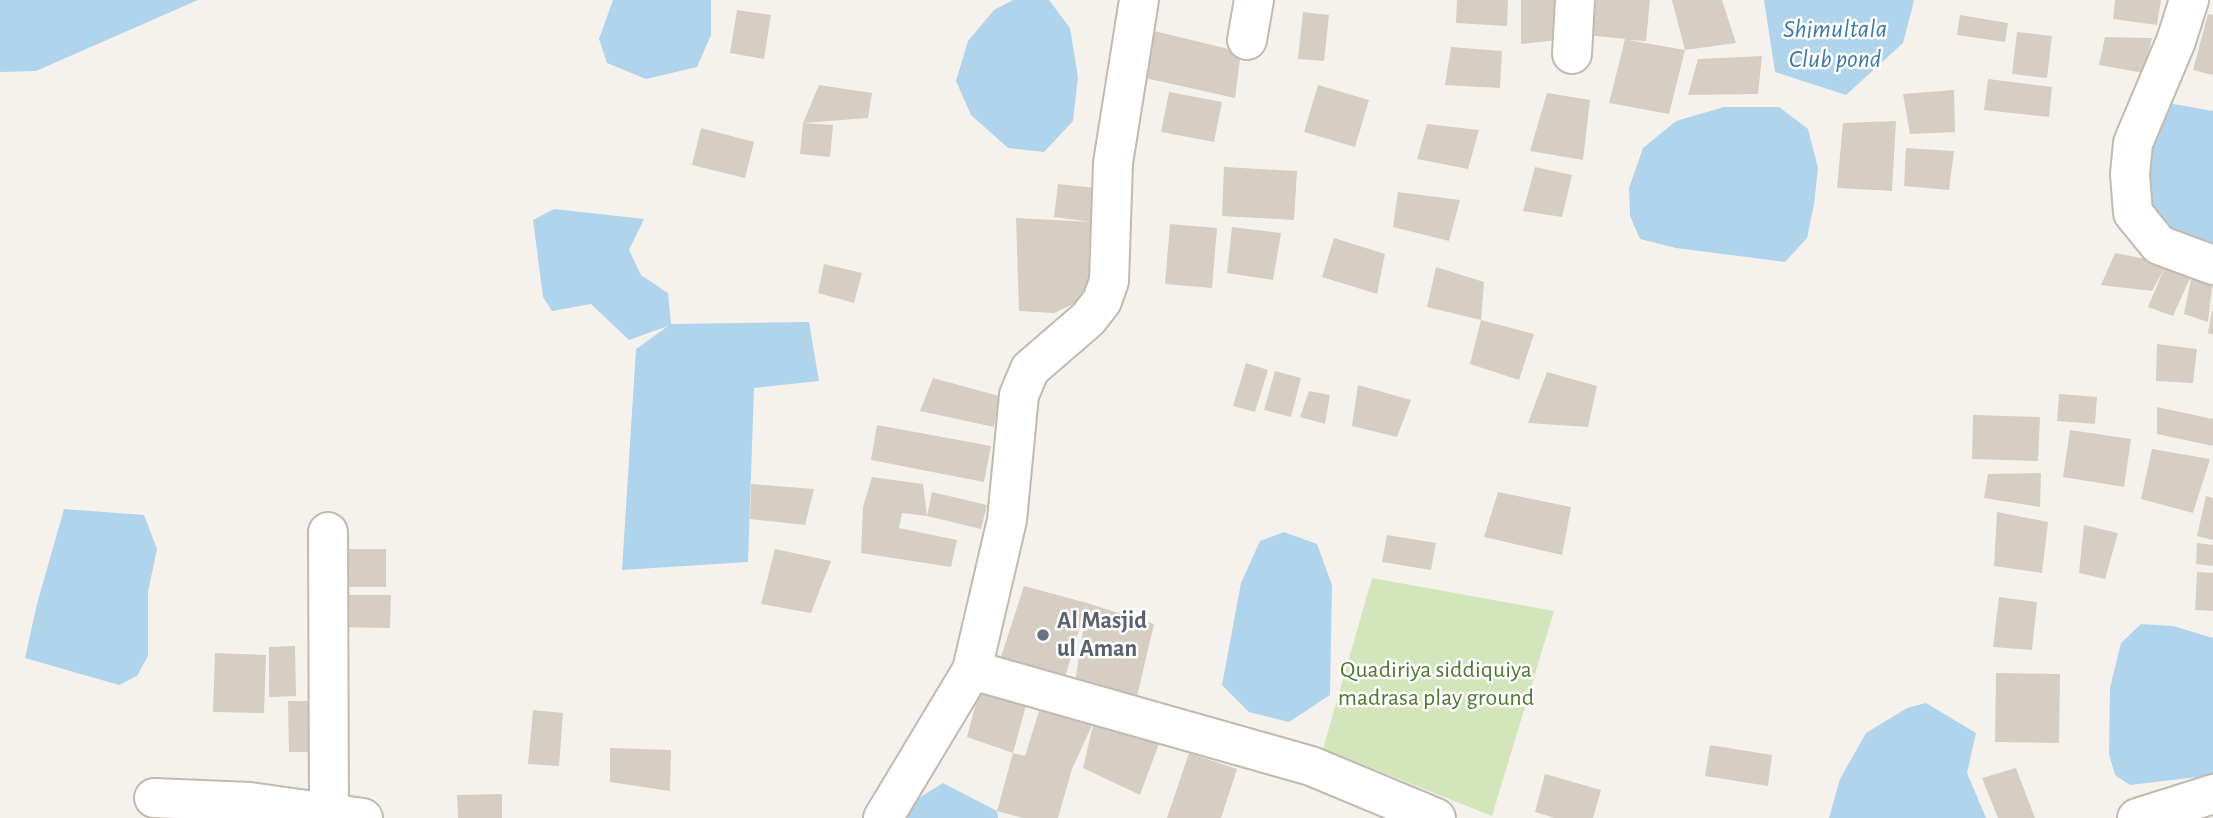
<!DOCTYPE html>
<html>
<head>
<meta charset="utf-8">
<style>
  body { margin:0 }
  canvas { display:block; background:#f5f2ed }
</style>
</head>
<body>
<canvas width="2213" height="818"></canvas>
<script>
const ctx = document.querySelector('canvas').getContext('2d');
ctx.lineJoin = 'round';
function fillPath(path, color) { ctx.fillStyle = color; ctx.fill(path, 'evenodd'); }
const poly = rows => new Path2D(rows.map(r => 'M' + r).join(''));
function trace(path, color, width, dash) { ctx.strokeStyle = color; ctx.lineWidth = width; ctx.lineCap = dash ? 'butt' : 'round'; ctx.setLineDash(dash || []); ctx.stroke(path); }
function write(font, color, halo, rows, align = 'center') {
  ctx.font = font + ' "Alegreya Sans",sans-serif'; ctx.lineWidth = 5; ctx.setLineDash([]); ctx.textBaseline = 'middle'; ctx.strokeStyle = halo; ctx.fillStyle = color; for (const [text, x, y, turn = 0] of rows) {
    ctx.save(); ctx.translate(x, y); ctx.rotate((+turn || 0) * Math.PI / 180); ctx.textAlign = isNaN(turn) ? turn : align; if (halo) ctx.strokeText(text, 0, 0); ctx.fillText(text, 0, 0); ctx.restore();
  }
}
fillPath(poly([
  [1372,578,1554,611,1492,816,1323,749]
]), '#d3e5ba');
fillPath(poly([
  [0,0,198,0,36,71,0,72],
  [613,0,711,0,711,35,697,67,646,79,607,63,599,39],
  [1013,0,1049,0,1070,28,1078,77,1073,121,1044,152,1008,148,971,115,956,81,968,41,994,10],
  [1764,0,1913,0,1914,1,1903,43,1846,95,1775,72],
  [2168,103,2213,111,2213,256,2146,231,2138,187],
  [1724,107,1779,107,1808,129,1818,168,1814,204,1807,238,1785,262,1676,248,1640,239,1630,216,1629,188,1643,148,1676,121],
  [554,209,644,219,629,250,641,275,668,293,671,324,809,322,819,381,754,388,748,562,622,570,636,349,668,326,629,340,591,304,552,311,543,297,533,220],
  [64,509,144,515,157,549,148,592,148,656,137,676,119,685,25,658,37,604],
  [1284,532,1317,544,1332,585,1330,695,1289,722,1249,712,1222,685,1241,583,1260,541],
  [2141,624,2173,626,2213,638,2213,775,2130,785,2115,775,2109,754,2110,688,2121,643],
  [1926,703,1976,733,1967,773,1986,818,1829,818,1840,779,1866,733,1907,708],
  [943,783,997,811,998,818,906,818,914,801]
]), '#b0d4eb');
fillPath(poly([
  [1457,0,1508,0,1507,26,1456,23],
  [1521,0,1559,0,1559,40,1521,44],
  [1589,0,1650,0,1646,41,1628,40,1685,50,1669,114,1609,103,1625,39,1586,35],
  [1672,0,1722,0,1736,43,1685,50],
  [2115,0,2161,0,2157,25,2113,19],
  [737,10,771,15,764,59,730,53],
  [1303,12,1329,15,1324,61,1298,59],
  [2208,14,2213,15,2213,75,2193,70],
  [1960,15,2008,23,2005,42,1957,35],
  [1146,29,1241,52,1235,98,1127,74],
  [2017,32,2052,36,2047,78,2012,74],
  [2105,37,2152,38,2144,73,2099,65],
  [1451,47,1502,51,1500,88,1445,85],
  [1762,56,1758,94,1688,95,1698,59],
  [1988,79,2052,87,2049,117,1984,110],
  [819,85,872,93,868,118,803,123],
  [1318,85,1369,100,1355,147,1304,132],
  [1954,90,1955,132,1910,134,1903,94],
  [1169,92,1222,102,1214,142,1161,132],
  [1547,93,1590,100,1583,160,1530,151],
  [1896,121,1892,191,1837,188,1843,123],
  [803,123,833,125,830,157,800,154],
  [1427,124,1479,130,1468,169,1417,159],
  [701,128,754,142,745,178,692,165],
  [1906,148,1954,151,1949,190,1904,186],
  [1224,167,1297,171,1294,220,1222,216],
  [1535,167,1572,175,1562,217,1523,211],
  [1058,184,1105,189,1107,288,1054,313,1019,311,1016,218,1092,222,1054,217],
  [1398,192,1460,200,1449,241,1393,227],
  [1170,224,1217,228,1212,288,1165,284],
  [1232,227,1281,233,1273,280,1227,273],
  [1334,238,1385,254,1377,294,1322,277],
  [2115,253,2167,263,2192,274,2173,316,2148,307,2164,269,2152,291,2101,285],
  [824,264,862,273,854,303,818,293],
  [1436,267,1484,282,1481,320,1427,307],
  [2192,274,2213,281,2208,322,2184,314],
  [2212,311,2213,311,2213,335,2208,333],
  [1481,320,1534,334,1519,380,1470,364],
  [2157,344,2197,349,2193,383,2156,381],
  [1246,363,1268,370,1255,412,1233,406],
  [1275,371,1301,378,1291,417,1264,410],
  [1547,372,1597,386,1588,427,1528,423],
  [933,378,999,396,994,427,920,411],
  [1358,385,1411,400,1397,437,1352,426],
  [1309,391,1330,395,1325,424,1300,417],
  [2059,394,2097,397,2095,424,2057,421],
  [2157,407,2213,419,2213,446,2157,434],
  [1973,415,2040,417,2038,461,1972,459],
  [877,425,991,446,984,482,871,460],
  [2070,430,2131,439,2124,487,2063,477],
  [2152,449,2210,459,2193,513,2141,499],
  [2041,473,2040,507,1984,498,1988,474],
  [872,477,923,484,927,516,902,513,899,528,957,540,951,567,861,553,863,507],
  [751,484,814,489,805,525,750,519],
  [932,492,987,505,981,529,927,516],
  [1498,492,1571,507,1562,555,1484,537],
  [2206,496,2213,498,2213,540,2197,536],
  [1997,512,2048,522,2042,573,1994,566],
  [2084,525,2118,533,2105,579,2079,573],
  [1387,535,1436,543,1431,570,1382,562],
  [2197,543,2213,545,2213,566,2196,564],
  [335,549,386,549,386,587,335,587],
  [775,549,831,561,811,613,761,604],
  [2197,572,2213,573,2213,611,2195,610],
  [1024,586,1087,603,1063,684,998,666],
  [336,595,391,595,390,628,336,627],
  [1999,597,2037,602,2032,650,1993,647],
  [1087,603,1154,624,1135,705,1075,683],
  [295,646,296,696,269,697,269,647],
  [215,653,266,655,264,713,213,712],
  [1996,673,2060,674,2059,743,1995,742],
  [980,687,1026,705,1013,753,967,737],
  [288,701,313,701,314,752,289,752],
  [1040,708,1094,721,1161,738,1140,795,1083,768,1094,721,1072,769,1058,818,1023,818,997,811,1013,753,1025,756],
  [533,710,563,713,559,766,528,764],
  [1710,745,1772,755,1768,786,1705,776],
  [610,748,671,750,670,791,610,782],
  [1189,753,1237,769,1221,818,1167,818],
  [2016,768,2035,818,1998,818,1982,778],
  [1545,774,1601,790,1593,818,1555,818,1535,812],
  [502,794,502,818,458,818,457,795]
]), '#d6cec3');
const minor = poly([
  [2189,0,2176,41,2133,143,2130,174,2133,213,2159,245,2213,265],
  [1247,40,1254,0],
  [1572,54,1575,0],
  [328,532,329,812],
  [972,670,1311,766,1436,818],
  [154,798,250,802,363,818],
  [2137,818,2213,794]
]);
const tertiary = poly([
  [883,818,972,670,1007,520,1019,395,1030,369,1088,319,1102,301,1109,281,1113,163,1139,0]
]);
trace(minor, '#c0bab0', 42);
trace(tertiary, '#c0bab0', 42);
trace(minor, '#fff', 38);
trace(tertiary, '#fff', 38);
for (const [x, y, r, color] of [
  [1043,635,7,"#6b7280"]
]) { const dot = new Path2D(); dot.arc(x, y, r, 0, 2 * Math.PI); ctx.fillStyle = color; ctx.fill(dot); trace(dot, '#fff', 2.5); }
write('bold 24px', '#5b616d', '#fff', [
  ["Al Masjid",1057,621],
  ["ul Aman",1057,649]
], 'left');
write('24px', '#4e7732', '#fff', [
  ["Quadiriya siddiquiya",1436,670],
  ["madrasa play ground",1436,698]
]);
write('italic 26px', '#3a7aa4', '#fff', [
  ["Shimultala",1835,29],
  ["Club pond",1835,59]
]);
</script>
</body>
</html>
